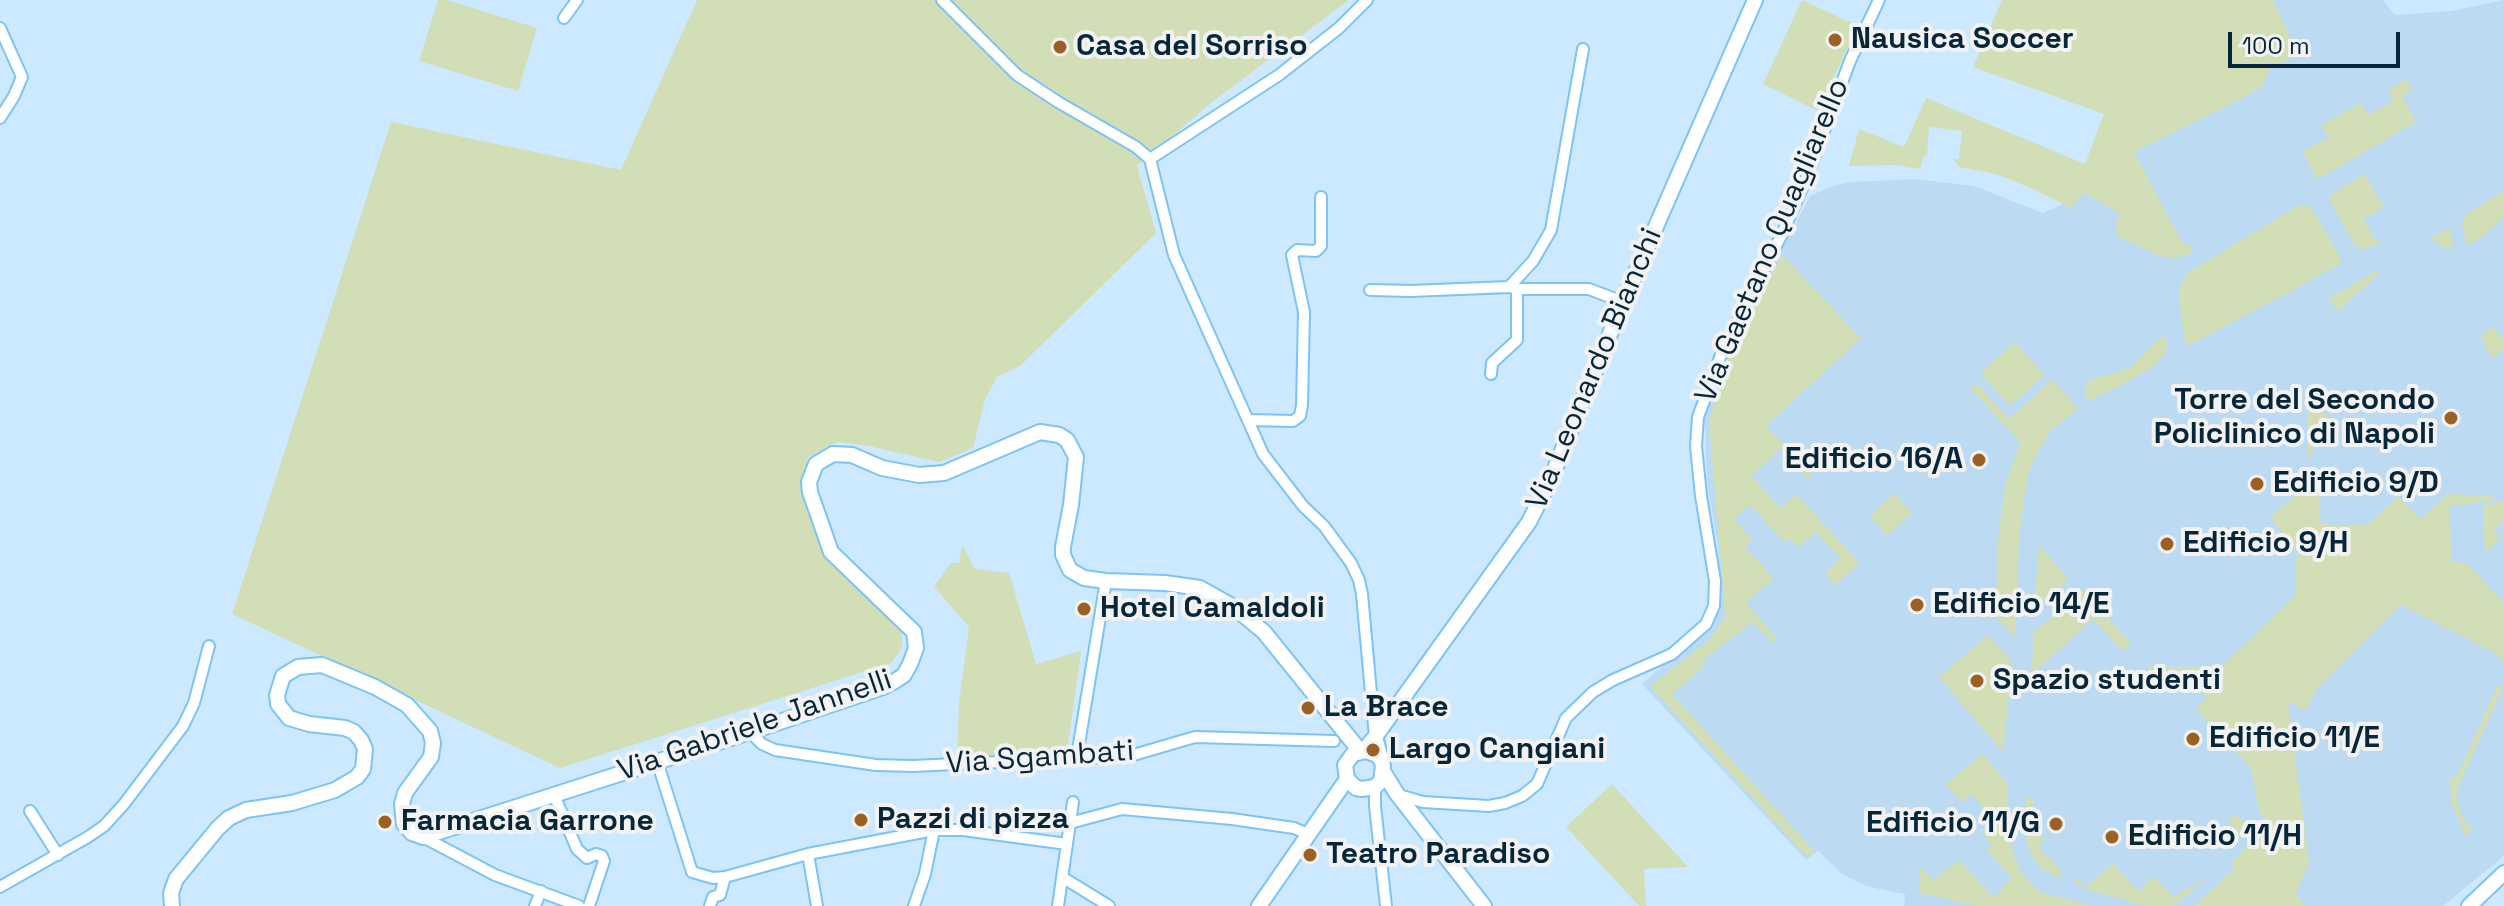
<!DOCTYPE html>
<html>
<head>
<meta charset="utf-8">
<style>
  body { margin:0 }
  #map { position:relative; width:2504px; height:906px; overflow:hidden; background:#cde9ff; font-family:"Space Grotesk",sans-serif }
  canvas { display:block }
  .scale { position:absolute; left:2228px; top:32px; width:172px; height:36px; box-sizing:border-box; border:4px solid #06263a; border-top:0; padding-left:10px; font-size:24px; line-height:28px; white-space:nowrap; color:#06263a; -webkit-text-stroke:6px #f2f2f2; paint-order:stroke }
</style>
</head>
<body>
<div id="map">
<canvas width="2504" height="906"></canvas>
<div class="scale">100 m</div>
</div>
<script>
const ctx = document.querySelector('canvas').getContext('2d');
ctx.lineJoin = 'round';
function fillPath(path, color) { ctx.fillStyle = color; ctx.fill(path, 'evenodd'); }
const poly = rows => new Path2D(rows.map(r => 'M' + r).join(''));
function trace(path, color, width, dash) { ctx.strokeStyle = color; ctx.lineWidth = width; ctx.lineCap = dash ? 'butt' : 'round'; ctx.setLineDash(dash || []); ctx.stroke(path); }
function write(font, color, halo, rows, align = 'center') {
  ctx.font = font + ' "Space Grotesk",sans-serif'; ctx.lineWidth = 8; ctx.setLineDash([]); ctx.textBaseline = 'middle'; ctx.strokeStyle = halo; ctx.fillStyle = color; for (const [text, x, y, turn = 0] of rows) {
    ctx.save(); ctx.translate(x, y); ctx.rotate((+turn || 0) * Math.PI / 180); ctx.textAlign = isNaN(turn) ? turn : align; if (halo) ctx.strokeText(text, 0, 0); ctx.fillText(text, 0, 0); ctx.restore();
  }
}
fillPath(poly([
  [2252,0,2383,0,2395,15,2451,11,2504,0,2504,856,2443,906,1904,906,1905,894,1869,887,1842,874,1818,851,1806,860,1642,684,1714,621,1719,605,1718,546,1707,482,1705,416,1730,349,1810,196,1833,186,1850,182,1916,179,1974,186,2043,213,2105,184,2145,142]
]), '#bcdbf2');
fillPath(poly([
  [438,0,447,0,537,28,518,91,419,61],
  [697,0,1349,0,1212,102,1137,166,1156,233,1021,365,997,377,985,399,973,448,939,462,869,446,837,442,808,457,802,482,824,555,902,629,902,648,891,663,560,768,232,614,391,122,621,170],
  [1802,0,1858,26,1818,111,1763,84],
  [2002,0,2273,0,2298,55,2270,68,2262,86,2241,99,2134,152,2184,246,2189,243,2193,253,2176,258,2159,256,2117,236,2116,222,2120,214,2084,193,2071,208,2033,189,1996,174,1960,167,1953,159,1959,159,1962,131,1929,127,1927,155,1924,156,1920,169,1896,165,1849,166,1859,129,1904,147,1926,98,2085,164,2104,114,1973,67],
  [2406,79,2412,90,2402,96,2416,122,2321,177,2316,177,2302,151,2328,138,2321,125,2361,103,2368,115,2392,102,2391,95,2387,90],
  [2364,174,2384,207,2363,219,2375,239,2380,239,2381,242,2362,250,2359,246,2356,248,2328,197],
  [2504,191,2504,215,2486,235,2471,243,2466,243,2462,223,2466,214],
  [2301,204,2311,207,2340,257,2339,265,2190,345,2185,344,2179,295,2183,279,2187,273],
  [2450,227,2453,245,2451,247,2446,248,2429,238],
  [1782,255,1861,338,1766,426,1812,476,1808,479,1781,448,1751,476,1781,508,1796,494,1860,563,1835,585,1825,573,1840,558,1816,532,1798,547,1789,539,1784,542,1750,505,1734,519,1752,540,1745,547,1774,579,1746,602,1777,639,1773,643,1752,622,1701,662,1704,667,1672,694,1815,852,1808,858,1650,686,1709,640,1725,617,1709,420,1730,349],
  [2378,270,2380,273,2338,311,2329,300,2330,297],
  [2491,327,2494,328,2504,339,2504,348,2493,358,2484,347,2486,344,2480,337],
  [2162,336,2166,338,2167,348,2164,355,2153,367,2120,386,2090,400,2085,399,2085,384,2090,380,2129,368],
  [2015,342,2044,375,2010,406,1980,373],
  [2052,379,2078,409,2051,430,2037,453,2028,473,2019,537,2015,637,1984,606,1983,589,1996,599,1998,539,2005,484,2020,442,1969,387,1973,385,1979,386,2009,419],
  [2318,403,2337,428,2326,437,2319,429,2309,438,2316,446,2310,452,2312,457,2307,460,2308,411],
  [2305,477,2319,493,2320,521,2331,526,2369,524,2398,496,2420,519,2448,494,2494,496,2494,500,2449,506,2452,562,2467,563,2504,604,2504,663,2492,651,2401,605,2320,685,2305,710,2290,703,2288,705,2309,861,2296,893,2305,906,2194,906,2233,870,2232,862,2258,834,2259,825,2265,819,2259,812,2251,768,2195,708,2207,698,2186,674,2171,686,2161,674,2155,678,2146,669,2152,666,2155,668,2222,666,2295,596,2297,551,2270,517,2298,493,2293,487],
  [1894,493,1912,513,1887,536,1870,516],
  [2504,500,2504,520,2493,531,2502,537,2485,553,2483,506],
  [962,545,975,569,1009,573,1036,664,1081,651,1067,753,957,759,959,703,969,627,934,587,951,563,959,563],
  [2039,545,2069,579,2034,610],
  [2082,589,2131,643,2122,651,2093,619,2031,675,2034,632],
  [1988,635,2012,662,2003,752,1939,677],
  [2504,685,2458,788,2457,798,2461,815,2472,831,2465,836,2451,801,2450,778,2457,776,2497,686],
  [1983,754,2007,783,2007,833,2020,872,2040,892,2093,906,1977,906,1920,893,1919,865,1933,880,1959,860,1994,897,2012,878,1986,850,1992,845,1982,833,1991,825,1987,820,1990,816,1972,794,1962,802,1946,784],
  [1612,784,1688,867,1644,869,1646,906,1639,906,1566,827],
  [2027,794,2034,802,2032,811,2025,818,2045,839,2038,846,2062,872,2061,878,2043,870,2031,855,2022,824],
  [2235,814,2250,829,2248,835,2241,837,2228,820],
  [2113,863,2138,891,2154,876,2173,897,2208,876,2174,906,2146,906,2085,889,2074,882,2076,877,2086,887]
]), '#d2deb5');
const street = poly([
  [942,0,1017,75,1058,102,1136,147,1150,159,1174,255,1263,454,1303,506,1324,526,1351,563,1359,580,1362,594,1375,737],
  [564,18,577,0],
  [0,28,22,77,14,96,0,118],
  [1150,159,1279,75,1339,28,1367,0],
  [1509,287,1533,261,1551,230,1583,49],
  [1370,290,1411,291,1509,287,1517,289,1589,289,1623,302],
  [1491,374,1492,363,1517,340,1517,289],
  [1248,420,1293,421,1300,416,1302,405,1304,312,1292,255,1297,250,1316,251,1321,246,1321,197],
  [750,732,762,744,775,750,876,765,913,766,1130,756,1195,737,1334,741],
  [1078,750,1106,581],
  [657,761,692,872,713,878,725,877,808,854,934,830,963,830,1067,844],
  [1375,787,1375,806,1386,906],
  [554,795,577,849,587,858,596,854,602,856,604,861,589,906],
  [1399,795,1423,802,1489,806,1505,803,1522,796,1537,784,1566,718,1593,692,1613,680,1672,654,1706,624,1714,606,1715,581,1701,496,1696,446,1698,417,1722,352,1782,234,1806,179,1850,61,1879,0],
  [30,811,58,855],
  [1070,823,1122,809,1232,819,1294,828,1308,834],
  [423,837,495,875,579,906],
  [808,854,817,906],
  [1062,877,1109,906],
  [0,887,88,837,104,826,124,804,183,726,194,703,209,646],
  [535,906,541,891],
  [710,906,713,897,720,895,725,877],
  [914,906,925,874,934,830],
  [1058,906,1073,802]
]);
const secondary = poly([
  [1375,737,1383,766,1381,781,1375,787,1362,789,1356,788,1347,779,1345,765,1353,754,1366,751,1377,755,1381,760],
  [1363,751,1375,737,1529,522,1552,476,1623,302,1755,0],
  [1384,773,1397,794,1484,906],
  [172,906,171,893,176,879,218,828,229,818,246,810,292,803,335,790,357,777,363,769,365,749,361,740,354,732,345,728,309,724,289,718,278,704,277,695,283,676,298,667,322,665,375,687,407,705,430,731,433,743,431,757,405,793,402,804,404,824,412,833,423,837,750,732,883,687,895,681,904,675,910,664,916,648,914,632,831,552,810,492,809,482,816,464,833,454,852,455,882,468,919,475,944,473,1040,432,1059,435,1067,440,1076,457,1071,505,1063,547,1063,555,1070,570,1084,578,1106,581,1165,583,1200,588,1234,607,1264,632,1360,751],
  [1259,906,1347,779],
  [2469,906,2504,873]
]);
trace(street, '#7bc3f8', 14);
trace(secondary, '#7bc3f8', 18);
trace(street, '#fff', 10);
trace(secondary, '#fff', 14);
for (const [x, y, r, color] of [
  [1835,40,8,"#9d6023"],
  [1060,47,8,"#9d6023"],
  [2451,418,8,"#9d6023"],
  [1979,460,8,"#9d6023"],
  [2257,484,8,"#9d6023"],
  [2167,544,8,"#9d6023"],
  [1917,605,8,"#9d6023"],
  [1084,609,8,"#9d6023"],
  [1977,681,8,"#9d6023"],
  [1308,708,8,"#9d6023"],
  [2193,739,8,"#9d6023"],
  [1373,750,8,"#9d6023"],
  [861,820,8,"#9d6023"],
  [385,822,8,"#9d6023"],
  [2056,824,8,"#9d6023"],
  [2112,837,8,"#9d6023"],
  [1310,855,8,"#9d6023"]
]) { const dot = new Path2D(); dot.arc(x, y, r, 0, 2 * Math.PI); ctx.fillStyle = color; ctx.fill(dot); trace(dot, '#f2f2f2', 3); }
write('bold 30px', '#06263a', '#f2f2f2', [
  ["Nausica Soccer",1851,40],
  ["Casa del Sorriso",1076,47],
  ["Torre del Secondo",2435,401,"right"],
  ["Policlinico di Napoli",2435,435,"right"],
  ["Edificio 16/A",1963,460,"right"],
  ["Edificio 9/D",2273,484],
  ["Edificio 9/H",2183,544],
  ["Edificio 14/E",1933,605],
  ["Hotel Camaldoli",1100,609],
  ["Spazio studenti",1993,681],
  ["La Brace",1324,708],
  ["Edificio 11/E",2209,739],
  ["Largo Cangiani",1389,750],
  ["Pazzi di pizza",877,820],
  ["Farmacia Garrone",401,822],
  ["Edificio 11/G",2040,824,"right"],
  ["Edificio 11/H",2128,837],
  ["Teatro Paradiso",1326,855]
], 'left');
write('30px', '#06263a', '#f2f2f2', [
  ["Via Gaetano Quagliarello",1773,241,-67],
  ["Via Leonardo Bianchi",1595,369,-67],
  ["Via Gabriele Jannelli",755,726,-19],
  ["Via Sgambati",1040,758,-4]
]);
</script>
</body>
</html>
